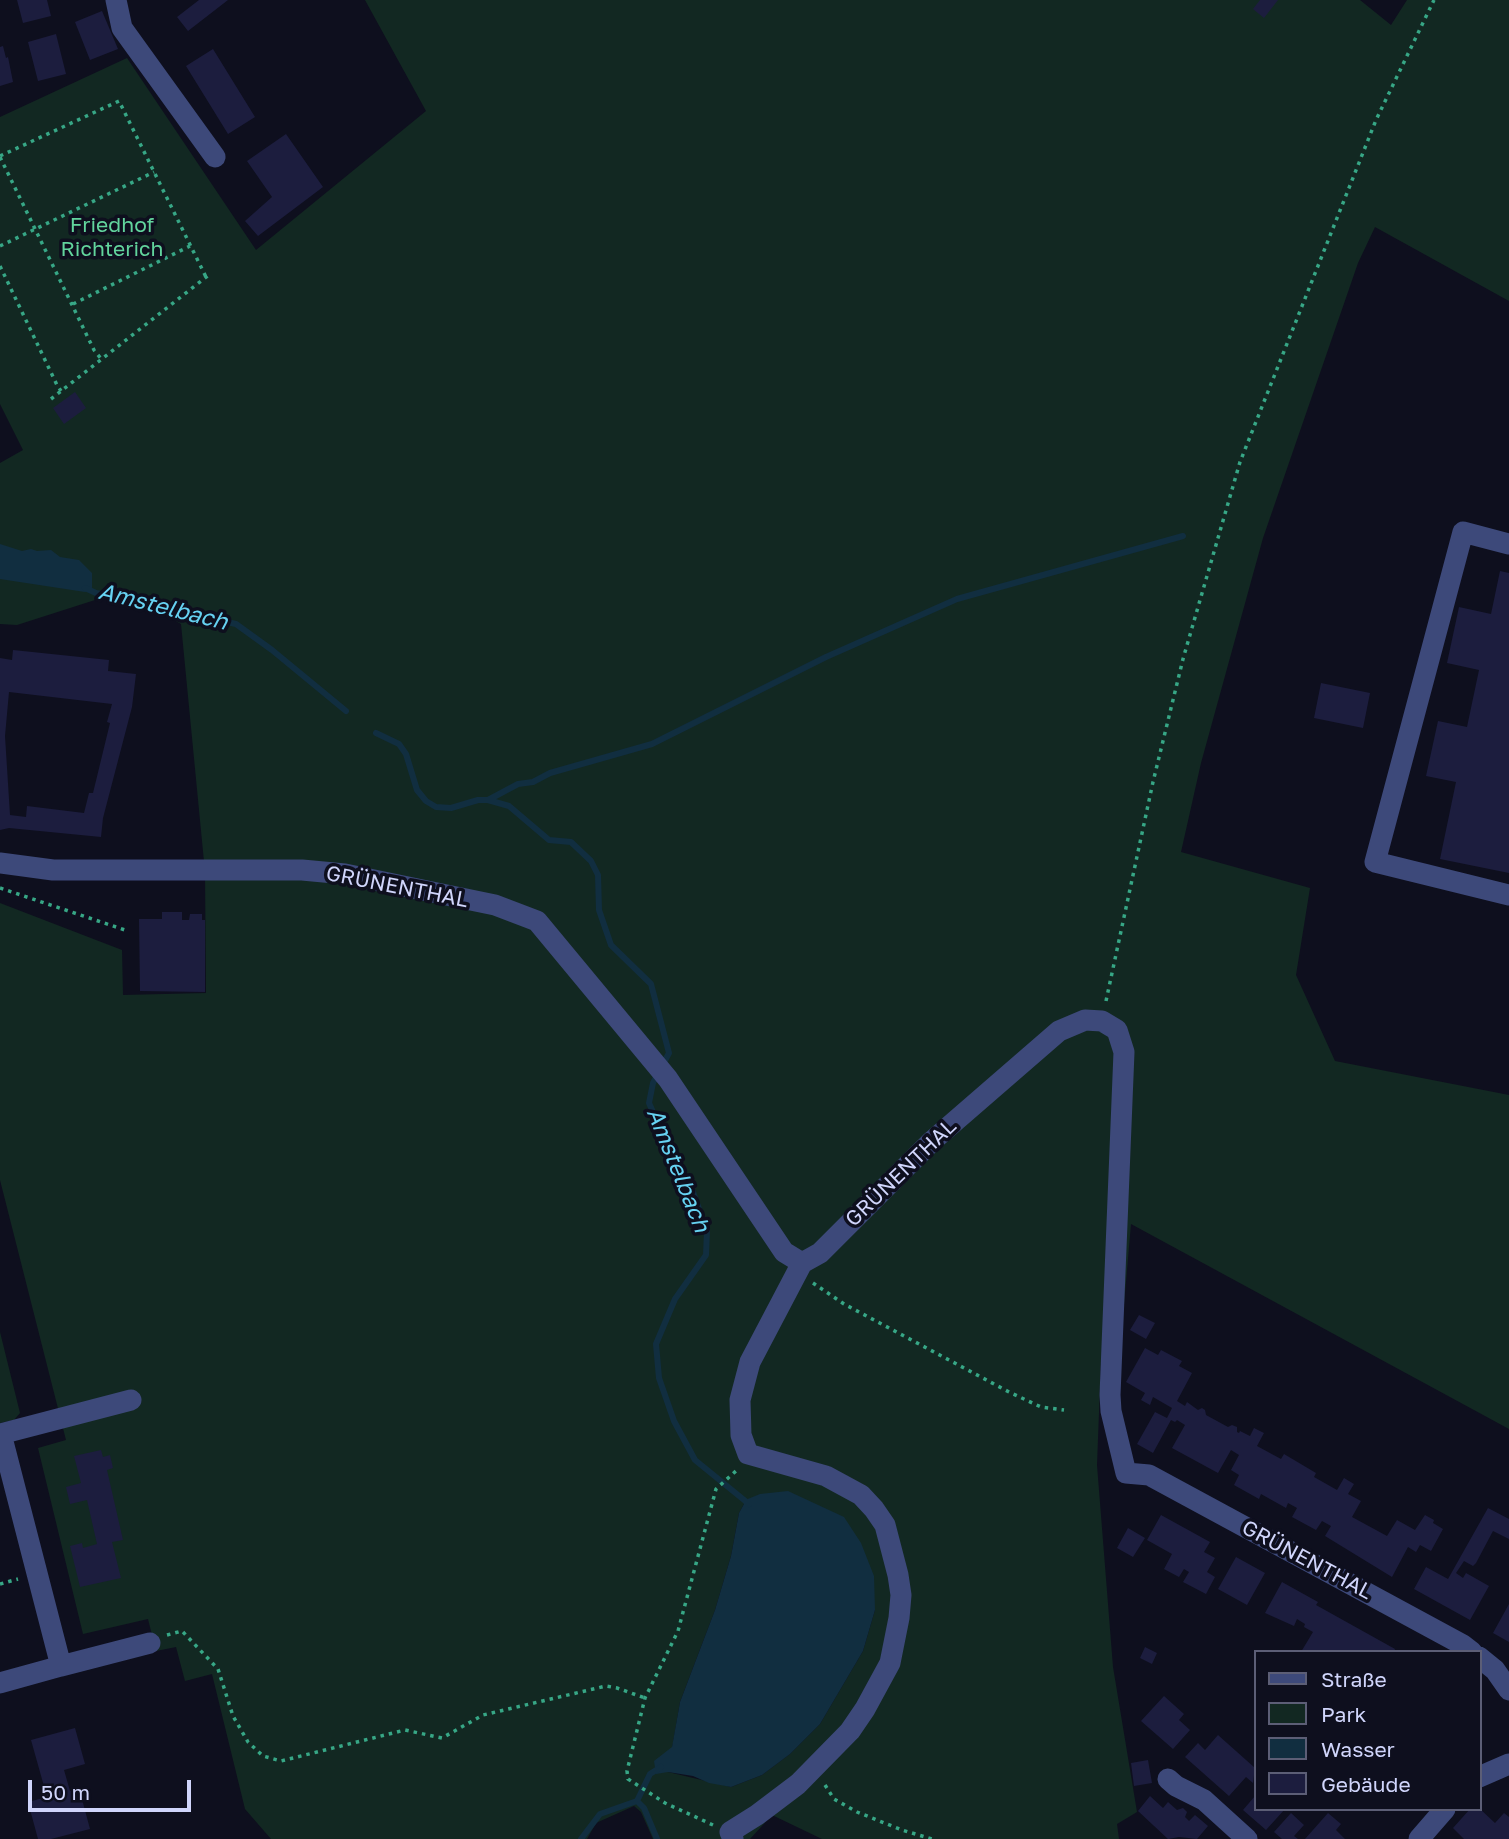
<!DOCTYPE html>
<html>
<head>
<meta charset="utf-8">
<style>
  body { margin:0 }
  #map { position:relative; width:1509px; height:1839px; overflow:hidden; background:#0e0f1e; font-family:"Golos Text",sans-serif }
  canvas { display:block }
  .legend { position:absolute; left:1254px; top:1650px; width:228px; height:161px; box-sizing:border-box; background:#0e0f1e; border:2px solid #5c5e76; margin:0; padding:9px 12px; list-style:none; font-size:21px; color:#d0d5fb }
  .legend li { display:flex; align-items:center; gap:14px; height:35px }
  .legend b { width:35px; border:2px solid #5c5e76 }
  .scale { position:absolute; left:28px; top:1780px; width:163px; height:32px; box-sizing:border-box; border:4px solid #d0d5fb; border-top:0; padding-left:9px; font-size:21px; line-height:24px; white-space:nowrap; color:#d0d5fb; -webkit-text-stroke:5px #0e0f1e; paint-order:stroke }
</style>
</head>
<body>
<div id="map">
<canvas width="1509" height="1839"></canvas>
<ul class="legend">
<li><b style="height:9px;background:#3d497a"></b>Straße</li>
<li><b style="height:19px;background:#122822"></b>Park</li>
<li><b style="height:19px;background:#112e40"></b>Wasser</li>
<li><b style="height:19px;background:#1c1d3e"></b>Gebäude</li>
</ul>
<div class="scale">50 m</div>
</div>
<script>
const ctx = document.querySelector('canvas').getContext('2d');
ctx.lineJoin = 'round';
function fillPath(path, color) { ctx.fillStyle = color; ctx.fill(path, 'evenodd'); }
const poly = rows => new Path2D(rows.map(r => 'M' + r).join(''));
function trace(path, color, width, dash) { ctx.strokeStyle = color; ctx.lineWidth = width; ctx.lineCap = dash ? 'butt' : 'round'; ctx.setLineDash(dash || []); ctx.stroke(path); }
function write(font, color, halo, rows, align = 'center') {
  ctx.font = font + ' "Golos Text",sans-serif'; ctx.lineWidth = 7; ctx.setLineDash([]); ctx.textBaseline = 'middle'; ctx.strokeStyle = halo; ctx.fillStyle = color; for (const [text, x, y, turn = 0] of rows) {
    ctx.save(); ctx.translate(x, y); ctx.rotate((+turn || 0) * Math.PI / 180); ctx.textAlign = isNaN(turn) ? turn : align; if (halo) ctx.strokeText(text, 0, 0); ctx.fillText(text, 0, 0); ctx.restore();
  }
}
fillPath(poly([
  [365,0,1360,0,1391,25,1407,0,1509,0,1509,301,1375,227,1358,263,1263,538,1201,763,1181,852,1310,888,1296,975,1335,1061,1509,1095,1509,1429,1131,1224,1124,1305,1101,1360,1097,1465,1113,1667,1137,1812,1117,1824,1119,1839,822,1839,772,1815,750,1839,653,1839,641,1812,634,1806,596,1823,587,1839,271,1839,245,1809,212,1674,185,1681,176,1647,156,1651,148,1619,83,1634,38,1448,66,1440,0,1180,0,903,122,950,123,995,206,993,205,872,181,624,108,583,95,600,17,625,0,624,0,463,23,450,0,404,0,117,127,58,256,250,426,111],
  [744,1504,875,1610,863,1651,820,1724,790,1754,762,1775,731,1787,668,1772,680,1702,715,1610,731,1556,739,1513],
  [0,1332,20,1413,14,1420,0,1423]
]), '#122822');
fillPath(poly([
  [0,544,22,551,31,549,37,551,51,550,60,557,79,560,92,573,92,590,85,592,0,579],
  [788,1491,844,1517,861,1543,874,1576,875,1610,863,1651,820,1724,790,1754,762,1775,731,1787,709,1783,693,1776,668,1772,656,1774,654,1761,672,1747,680,1702,715,1610,731,1556,739,1513,744,1504,743,1501,760,1494]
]), '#112e40');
trace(poly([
  [85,588,96,593,236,624,272,650,346,711],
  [376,733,399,744,406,754,417,790,426,801,436,807,451,808,478,800,488,800,509,806,549,840,571,842,591,861,598,875,599,910,611,945,651,984,669,1053,653,1083,649,1103,668,1146,693,1192,707,1231,706,1255,675,1299,656,1344,659,1378,674,1421,695,1460,749,1504],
  [488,800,518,784,533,782,550,773,652,744,826,657,957,599,1183,536],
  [637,1801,644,1808,657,1839],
  [581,1839,600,1814,637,1801,650,1774,661,1767]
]), '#112e40', 6);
fillPath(poly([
  [17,0,47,0,51,16,23,23],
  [199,0,228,0,188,31,177,17],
  [1260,0,1278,0,1264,18,1253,9],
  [102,11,118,49,90,60,75,22],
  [56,34,66,74,38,81,28,42],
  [3,46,6,58,8,57,13,82,0,86,0,47],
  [213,49,255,117,228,134,186,66],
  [286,134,323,187,258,236,245,221,272,197,247,161],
  [75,392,86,408,64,424,53,408],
  [1500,571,1509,573,1509,873,1440,859,1456,782,1426,776,1438,721,1467,727,1479,670,1447,663,1459,607,1491,614],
  [13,650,109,660,108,671,136,674,132,707,103,818,101,837,9,828,0,830,0,658,12,660],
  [9,692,112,704,107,722,110,723,93,793,89,793,84,813,27,806,26,817,10,815,5,736],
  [1321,683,1370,693,1363,728,1314,718],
  [162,912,182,912,182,920,189,920,190,914,202,914,202,920,205,920,205,992,140,991,139,919,162,919],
  [1139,1315,1155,1323,1146,1339,1130,1330],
  [1145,1348,1158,1355,1161,1350,1182,1361,1179,1366,1192,1373,1177,1401,1185,1406,1187,1402,1198,1410,1202,1408,1205,1410,1206,1415,1228,1427,1232,1425,1237,1427,1237,1432,1239,1433,1240,1431,1250,1436,1254,1428,1264,1433,1257,1446,1281,1459,1284,1454,1316,1473,1314,1477,1337,1490,1344,1478,1354,1484,1348,1494,1361,1501,1352,1517,1387,1536,1397,1520,1415,1530,1425,1515,1434,1520,1433,1523,1443,1529,1431,1551,1420,1545,1416,1552,1408,1547,1392,1577,1325,1536,1331,1526,1322,1521,1316,1530,1292,1517,1297,1508,1288,1503,1286,1508,1261,1494,1259,1499,1234,1485,1239,1475,1231,1470,1239,1455,1231,1450,1218,1473,1172,1448,1185,1425,1177,1420,1175,1422,1171,1420,1153,1453,1137,1444,1155,1412,1167,1418,1172,1408,1153,1397,1150,1405,1141,1400,1145,1393,1126,1382],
  [101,1450,103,1457,110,1455,113,1468,107,1470,123,1540,112,1542,121,1578,80,1587,70,1546,82,1543,83,1548,97,1544,87,1500,70,1504,66,1487,81,1483,74,1456],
  [1488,1508,1509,1519,1509,1539,1493,1531,1476,1563,1473,1566,1464,1561,1456,1573,1463,1578,1466,1573,1489,1586,1470,1620,1414,1589,1426,1567,1448,1579],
  [1161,1515,1210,1542,1204,1552,1215,1558,1207,1572,1215,1577,1206,1594,1183,1582,1189,1572,1184,1569,1179,1577,1164,1569,1172,1554,1147,1540],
  [1128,1528,1145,1538,1133,1557,1117,1548],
  [1236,1557,1265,1573,1247,1605,1218,1589],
  [1282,1582,1318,1602,1316,1605,1395,1649,1394,1652,1301,1652,1313,1632,1304,1627,1305,1624,1297,1619,1294,1626,1265,1613],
  [1509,1604,1509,1642,1493,1633],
  [1145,1647,1157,1653,1152,1664,1140,1658],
  [1164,1696,1184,1714,1179,1720,1190,1730,1173,1749,1141,1721],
  [75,1728,85,1764,64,1770,70,1791,79,1788,90,1829,51,1839,38,1839,28,1802,47,1797,31,1740],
  [1218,1735,1255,1768,1253,1783,1246,1777,1229,1796,1185,1757,1198,1743,1205,1750],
  [1148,1760,1152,1783,1134,1786,1131,1763],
  [1150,1796,1163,1808,1168,1802,1177,1810,1183,1808,1187,1812,1185,1817,1189,1821,1195,1815,1208,1826,1197,1839,1179,1837,1168,1839,1138,1811],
  [1255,1796,1255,1809,1285,1809,1266,1830,1243,1810],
  [1470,1809,1480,1809,1495,1823,1504,1813,1509,1817,1509,1839,1464,1839,1453,1828],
  [1291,1813,1304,1825,1294,1836,1298,1839,1282,1839,1274,1832],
  [1328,1813,1341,1824,1336,1830,1345,1839,1305,1839]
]), '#1c1d3e');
trace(poly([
  [0,156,119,101,206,277],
  [0,157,94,350,102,360],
  [0,246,154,172],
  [0,266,57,385,61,391],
  [73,304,190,246],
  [51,399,210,274],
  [0,888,128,931],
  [1106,1001,1153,782,1183,659,1240,462,1376,120,1434,0],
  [813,1283,844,1304,1009,1392,1041,1407,1064,1410],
  [0,1584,18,1579],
  [167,1635,182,1631,218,1669,233,1716,248,1742,263,1756,281,1761,405,1730,442,1738,483,1715,606,1686,617,1688,645,1698],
  [825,1785,834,1799,857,1812,902,1830,932,1839],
  [713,1825,665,1803,628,1779,627,1771,645,1698,678,1631,716,1489,737,1470]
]), '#37a786', 3.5, [3.5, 5]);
trace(poly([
  [116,0,122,28,215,157],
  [1509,544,1463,532,1375,862,1509,895],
  [0,863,53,870,302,870,345,874,495,905,537,921,668,1079,784,1252,802,1263,820,1253,931,1142,1059,1031,1085,1020,1102,1021,1117,1030,1124,1052,1110,1395,1111,1411,1126,1473,1149,1475,1463,1645,1472,1652],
  [0,1434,131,1400],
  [1479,1657,1495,1670,1509,1690],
  [61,1666,150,1643],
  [0,1683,61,1666,1,1434],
  [1479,1777,1509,1764],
  [1168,1779,1176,1786,1204,1800,1247,1839],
  [733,1839,730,1832,757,1815,798,1784,850,1731,865,1709,890,1663,899,1618,901,1595,898,1575,885,1525,874,1509,861,1495,826,1476,748,1454,741,1435,740,1400,750,1362,802,1263],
  [1419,1839,1445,1809]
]), '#3d497a', 21);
write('21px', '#62d49d', '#0e0f1e', [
  ["Friedhof",112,225],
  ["Richterich",112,249]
]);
write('21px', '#d0d5fb', '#0e0f1e', [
  ["GRÜNENTHAL",397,887,11],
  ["GRÜNENTHAL",901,1173,-44],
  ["GRÜNENTHAL",1307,1560,28]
]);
write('italic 23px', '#66d2f2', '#0e0f1e', [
  ["Amstelbach",163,607,14],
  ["Amstelbach",678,1170,68]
]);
</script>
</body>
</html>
